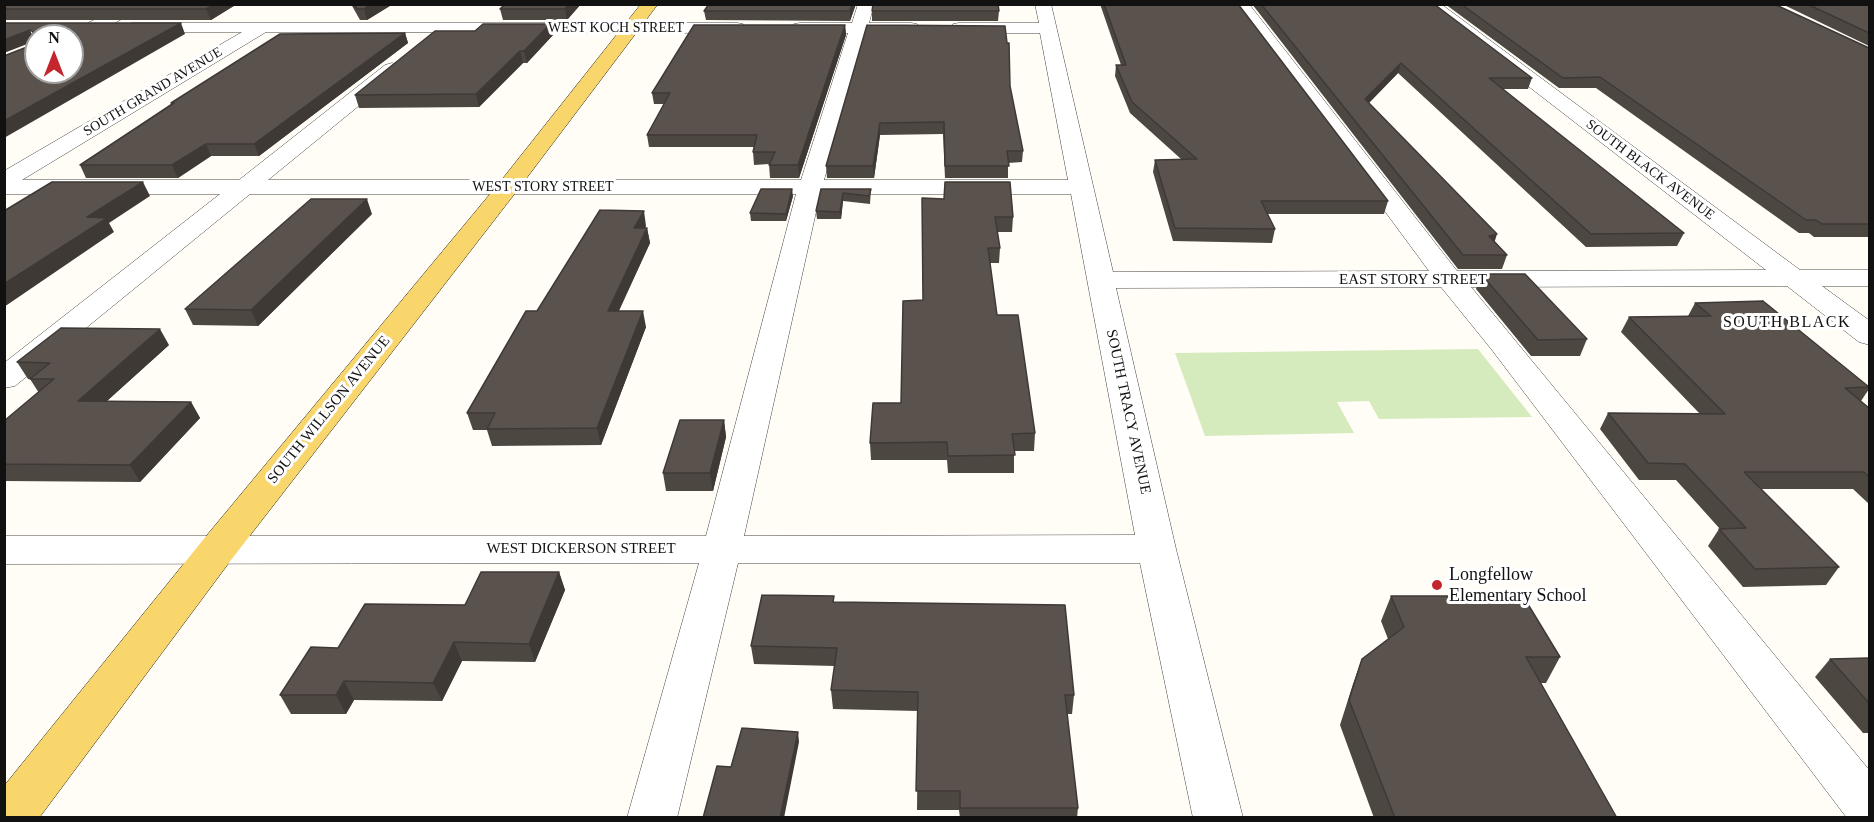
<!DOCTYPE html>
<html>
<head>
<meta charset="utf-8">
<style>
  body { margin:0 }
  #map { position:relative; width:1874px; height:822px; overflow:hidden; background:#fffdf5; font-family:"Times New Roman",serif }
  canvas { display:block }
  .frame { position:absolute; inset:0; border:6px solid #111; pointer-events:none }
  .north { position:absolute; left:24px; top:24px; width:60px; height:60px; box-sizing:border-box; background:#fff; border:2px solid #a0a0a0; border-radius:50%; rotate:0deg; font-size:16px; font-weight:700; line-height:24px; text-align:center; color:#111 }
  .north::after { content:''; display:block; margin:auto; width:21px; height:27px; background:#c4262e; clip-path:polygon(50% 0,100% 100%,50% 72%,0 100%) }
</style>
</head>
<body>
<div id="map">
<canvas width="1874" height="822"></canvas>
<div class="frame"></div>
<div class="north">N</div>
</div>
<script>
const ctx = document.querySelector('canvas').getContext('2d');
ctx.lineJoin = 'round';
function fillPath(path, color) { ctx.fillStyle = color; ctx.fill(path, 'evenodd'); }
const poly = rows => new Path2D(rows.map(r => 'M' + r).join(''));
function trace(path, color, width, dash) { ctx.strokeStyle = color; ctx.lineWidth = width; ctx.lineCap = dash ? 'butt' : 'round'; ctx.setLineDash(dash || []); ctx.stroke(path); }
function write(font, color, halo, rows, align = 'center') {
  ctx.font = font + ' "Times New Roman",serif'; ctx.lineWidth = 6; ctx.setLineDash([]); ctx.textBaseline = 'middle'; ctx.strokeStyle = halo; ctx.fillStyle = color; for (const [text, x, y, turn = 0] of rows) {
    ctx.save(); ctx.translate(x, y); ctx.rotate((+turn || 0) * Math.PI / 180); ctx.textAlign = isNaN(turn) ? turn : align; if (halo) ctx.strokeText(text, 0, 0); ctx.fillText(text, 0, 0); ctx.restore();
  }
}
fillPath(poly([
  [1478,349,1532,417,1379,419,1369,401,1337,402,1354,433,1205,436,1175,353]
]), '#d5ebbd');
const minor = poly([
  [127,4,149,4,100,31,94,32,88,31,86,27,88,23,127,4],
  [858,4,874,4,869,23,911,23,917,24,919,28,917,32,911,33,866,33,824,180,1068,180,1040,33,959,33,953,32,951,28,953,24,959,23,1039,23,1035,4,1051,4,1113,272,1429,271,1232,4,1249,4,1457,271,1766,270,1422,4,1441,4,1800,270,1870,270,1870,286,1822,286,1870,321,1870,345,1859,342,1787,286,1471,287,1870,771,1870,818,1847,818,1492,350,1441,287,1116,288,1176,549,1243,818,1193,818,1140,563,738,563,677,818,627,818,699,563,4,564,4,536,706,536,796,194,250,194,15,386,4,388,4,363,220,194,4,194,4,171,242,32,137,32,131,31,129,27,131,23,737,23,743,24,745,28,743,32,737,33,266,32,22,180,239,180,385,65,392,63,399,65,401,69,399,73,268,180,801,180,848,33,800,33,794,32,792,28,794,24,800,23,852,23,858,4],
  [820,194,1071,194,1135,535,744,536,820,194]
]);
const major = poly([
  [641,4,658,4,516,192,231,560,39,818,4,818,4,786,203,540,500,182,641,4]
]);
trace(minor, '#444', 1);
trace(major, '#222', 1);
fillPath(minor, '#fff');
fillPath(major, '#f9d66b');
fillPath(poly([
  [4,4,237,4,211,20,4,20],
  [351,4,393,4,367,20,360,20],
  [581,4,567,20,503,20,500,9],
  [709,4,856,4,850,21,706,20,704,11],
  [1100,4,1238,4,1388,201,1384,214,1267,214,1275,229,1272,243,1173,241,1153,172,1155,160,1181,159,1130,113,1115,76,1116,65,1121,65],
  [1252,4,1434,4,1532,78,1528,89,1502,89,1684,233,1677,246,1586,247,1398,73,1369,103,1507,255,1502,269,1458,269],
  [1445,4,1774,4,1869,48,1869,237,1814,237,1809,233,1799,233,1596,88,1559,88],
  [1782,4,1869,4,1869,46],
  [872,11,999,11,998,21,872,21],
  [845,25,846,35,799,178,770,178,769,164,754,165,753,152,754,147,649,147,647,135,664,104,654,104,652,93],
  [867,25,1023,151,1022,162,1008,163,1008,178,945,178,943,134,880,135,874,178,827,178,826,166],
  [405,33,408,43,259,156,211,156,178,178,86,178,80,165,171,104,171,103],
  [553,35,527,63,523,63,479,107,359,108,355,95],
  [821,189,871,189,870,204,843,201,841,219,817,219,816,211],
  [793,196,786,221,751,221,750,213],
  [922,198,1013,217,1012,232,997,232,1000,248,999,263,990,263,997,315,1035,433,1034,451,1014,451,1014,473,948,473,947,460,871,460,870,443,901,403,923,300],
  [372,214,258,326,193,325,185,309],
  [646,226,645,228,647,228,650,243,619,311,646,327,601,445,492,446,487,430,473,430,467,413,537,311],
  [1481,274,1587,339,1580,356,1531,356,1476,289],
  [1695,303,1869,387,1869,389,1861,401,1869,408,1869,504,1853,489,1761,489,1839,567,1826,585,1743,587,1708,546,1719,529,1720,529,1676,480,1639,480,1600,429,1608,413,1700,414,1621,332,1629,317,1688,316],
  [169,345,107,401,191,402,200,418,140,482,4,481,4,421,39,393,30,379,31,379,28,379,17,362],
  [724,420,726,437,713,491,666,491,663,473],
  [559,572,565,590,535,662,462,661,442,701,354,700,346,714,291,714,280,695,338,648],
  [834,596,834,602,1074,695,1072,714,1067,714,1078,808,1077,818,960,818,959,810,917,810,918,711,833,709,831,690,835,666,754,664,751,646],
  [1391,596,1560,657,1546,683,1540,683,1617,818,1374,818,1340,725,1353,684,1362,659,1388,639,1381,621],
  [1869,658,1869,733,1863,733,1815,677,1830,659]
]), '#4d4742');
fillPath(poly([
  [215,4,237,4,211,20,206,9],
  [371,4,393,4,367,20,364,9],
  [569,4,581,4,567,20,565,9],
  [852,4,856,4,850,21,850,11],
  [181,23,185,34,4,138,4,121],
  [550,24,553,35,527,63,524,51],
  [845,25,846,35,799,178,798,165],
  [30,30,35,41,4,53,4,40],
  [405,33,408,43,259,156,254,144],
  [520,51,523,63,479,107,476,94],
  [1401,63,1398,73,1362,110,1365,99],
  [880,123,880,135,874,178,873,166],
  [206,144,211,156,178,178,172,165],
  [143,182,150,196,109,223,114,232,4,307,4,284,87,217],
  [792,189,793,196,786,221,786,214],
  [843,193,843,201,841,219,840,212],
  [367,199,372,214,258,326,251,310],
  [644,211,646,226,637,243,634,228],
  [647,228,650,243,611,327,608,311],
  [1497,234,1493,247,1489,236],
  [643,311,646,327,601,445,597,428],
  [160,329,169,345,88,418,78,401],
  [191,402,200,418,140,482,130,465],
  [724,420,726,437,713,491,710,473],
  [559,572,565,590,535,662,529,644],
  [454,642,462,661,442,701,433,683],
  [344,681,354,700,346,714,336,695],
  [798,732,799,742,784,818,780,818]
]), '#3f3936');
const building = poly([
  [4,4,215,4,206,9,4,9,4,4],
  [354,4,371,4,364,9,357,9,354,4],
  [505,4,569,4,565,9,500,9,505,4],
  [709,4,852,4,850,11,704,11,709,4],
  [873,4,998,4,999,11,872,11,873,4],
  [1104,4,1238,4,1388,201,1261,201,1275,229,1175,228,1155,160,1197,159,1132,102,1116,65,1126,65,1104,4],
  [1261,4,1434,4,1532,78,1489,78,1684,233,1591,234,1401,63,1365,99,1497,234,1489,236,1507,255,1463,255,1261,4],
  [1461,4,1774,4,1869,48,1869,224,1822,224,1816,220,1806,220,1600,77,1563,78,1461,4],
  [1807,4,1869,4,1869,33,1807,4],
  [4,23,181,23,4,121,4,56,32,45,33,32,30,30,4,40,4,23],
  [36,36,72,36,72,72,36,72,36,36],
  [483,24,550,24,524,51,520,51,476,94,355,95,435,31,475,31,483,24],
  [694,25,845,25,798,165,769,165,775,152,753,152,757,135,647,135,670,93,652,93,694,25],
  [867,25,1005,26,1007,43,1009,43,1010,86,1023,151,1007,151,1009,166,945,166,944,122,880,123,873,166,826,166,867,25],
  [405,33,254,144,206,144,172,165,80,165,174,103,171,103,280,34,405,33],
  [52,182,143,182,87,217,107,218,4,284,4,211,52,182],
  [945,182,1010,182,1013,217,995,217,1000,248,988,248,997,315,1018,315,1035,433,1012,434,1015,455,948,456,947,442,870,443,873,403,901,403,903,301,923,300,922,198,944,199,945,182],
  [761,189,792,189,786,214,750,213,761,189],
  [821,189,871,189,869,196,843,193,840,212,816,211,821,189],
  [311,199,367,199,251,310,185,309,311,199],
  [600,210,644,211,634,228,647,228,608,311,643,311,597,428,487,429,495,413,467,413,526,311,537,311,600,210],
  [1481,274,1525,274,1587,339,1538,340,1481,274],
  [1763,301,1869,387,1845,388,1869,408,1869,477,1864,472,1744,472,1839,567,1755,569,1719,529,1746,528,1685,464,1648,463,1608,413,1725,414,1629,317,1711,316,1695,303,1763,301],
  [61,328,160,329,78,401,191,402,130,465,4,464,4,421,54,379,30,379,50,363,17,362,61,328],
  [680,420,724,420,710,473,663,473,680,420],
  [481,572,559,572,529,644,454,642,433,683,344,681,336,695,280,695,311,647,338,648,365,604,465,605,481,572],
  [762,595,834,596,833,602,1065,605,1074,695,1065,695,1078,808,960,808,960,791,916,791,918,692,831,690,837,648,751,646,762,595],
  [1391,596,1523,596,1560,657,1526,657,1617,818,1395,818,1349,700,1362,659,1404,627,1391,596],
  [1869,658,1869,703,1830,659,1869,658],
  [742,728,798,732,780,818,703,818,717,766,731,767,742,728]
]);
fillPath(building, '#5a524d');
trace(building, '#3f3936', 1.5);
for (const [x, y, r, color] of [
  [1437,585,6,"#c4262e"]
]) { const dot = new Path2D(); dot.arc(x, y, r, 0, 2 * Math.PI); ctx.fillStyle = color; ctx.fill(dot); trace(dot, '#fff', 2); }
write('14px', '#111', '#fff', [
  ["WEST KOCH STREET",616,28],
  ["SOUTH GRAND AVENUE",153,92,-31],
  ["SOUTH BLACK AVENUE",1650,170,37],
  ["WEST STORY STREET",543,187]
]);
write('15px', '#111', '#fff', [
  ["EAST STORY STREET",1413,280],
  ["SOUTH WILLSON AVENUE",329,410,-51],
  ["SOUTH TRACY AVENUE",1128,412,78],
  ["WEST DICKERSON STREET",581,549]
]);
ctx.letterSpacing = '1.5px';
write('16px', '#111', '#fff', [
  ["SOUTH BLACK",1787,323]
]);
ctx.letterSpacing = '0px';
write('18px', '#111', '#fff', [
  ["Longfellow",1449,575],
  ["Elementary School",1449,596]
], 'left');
</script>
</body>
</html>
